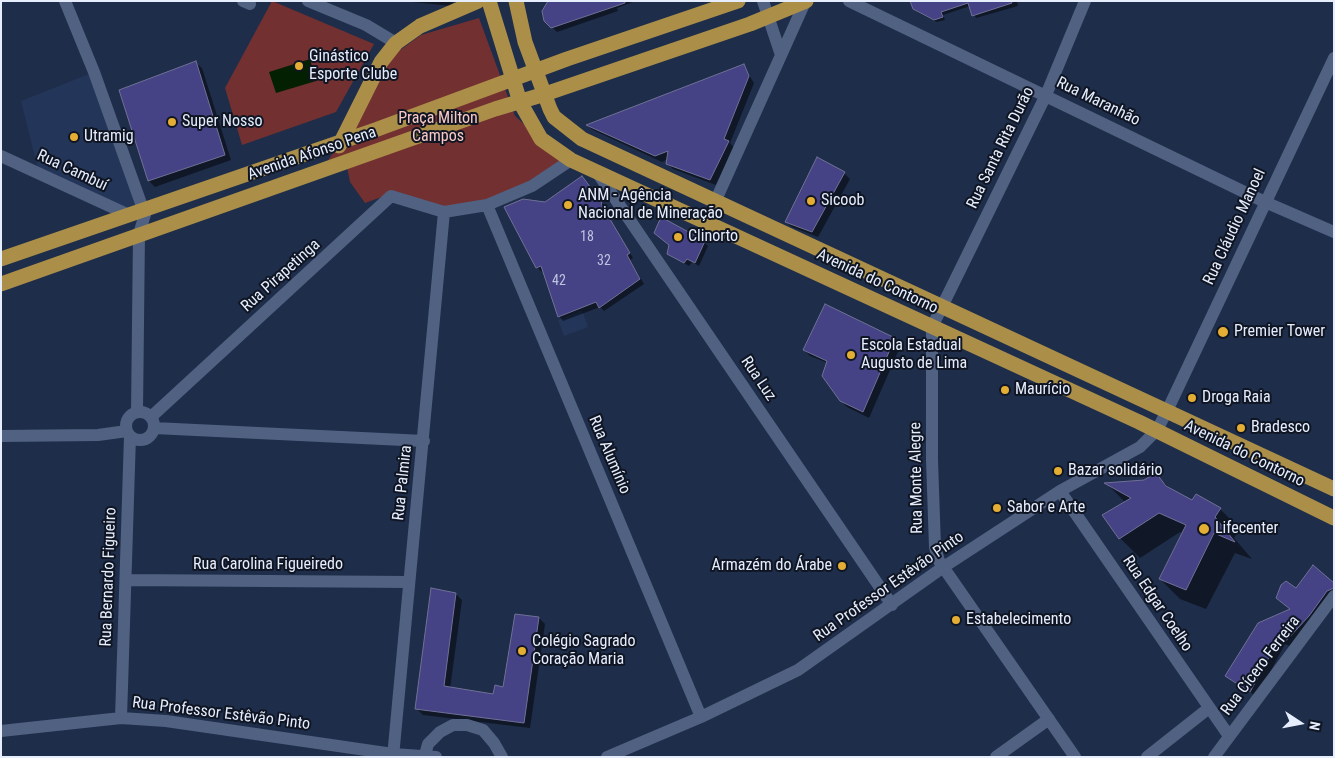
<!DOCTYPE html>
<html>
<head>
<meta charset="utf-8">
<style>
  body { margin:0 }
  #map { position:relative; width:1335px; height:758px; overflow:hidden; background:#1e2d49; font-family:"Roboto Condensed",sans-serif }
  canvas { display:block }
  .frame { position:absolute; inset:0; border:2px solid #e6eefe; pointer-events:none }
  .north { position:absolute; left:1275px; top:698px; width:50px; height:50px; -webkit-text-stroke:4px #0f1522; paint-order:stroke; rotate:101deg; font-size:14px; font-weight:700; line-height:20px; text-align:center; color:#e6eefe }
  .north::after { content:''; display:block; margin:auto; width:18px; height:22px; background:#e6eefe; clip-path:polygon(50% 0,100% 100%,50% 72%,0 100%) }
</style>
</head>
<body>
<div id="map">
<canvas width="1335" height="758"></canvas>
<div class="frame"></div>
<div class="north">N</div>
</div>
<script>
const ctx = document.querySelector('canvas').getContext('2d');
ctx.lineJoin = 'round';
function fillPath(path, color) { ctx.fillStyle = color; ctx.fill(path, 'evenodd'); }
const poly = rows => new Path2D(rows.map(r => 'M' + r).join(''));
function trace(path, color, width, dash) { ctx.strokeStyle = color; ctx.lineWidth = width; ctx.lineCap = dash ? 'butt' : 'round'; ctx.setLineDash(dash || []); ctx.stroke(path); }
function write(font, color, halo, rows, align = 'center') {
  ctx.font = font + ' "Roboto Condensed",sans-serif'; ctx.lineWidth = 4; ctx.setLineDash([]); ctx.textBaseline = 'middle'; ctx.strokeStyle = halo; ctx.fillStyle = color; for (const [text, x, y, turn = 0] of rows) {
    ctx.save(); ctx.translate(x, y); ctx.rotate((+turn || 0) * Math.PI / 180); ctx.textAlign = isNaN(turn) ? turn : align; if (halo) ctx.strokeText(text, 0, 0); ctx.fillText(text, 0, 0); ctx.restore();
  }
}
fillPath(poly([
  [94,72,143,209,129,215,39,173,21,101],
  [582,310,588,327,564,336,558,320]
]), '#233558');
fillPath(poly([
  [272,1,374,44,336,112,242,145,225,88],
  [479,18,515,116,564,160,532,185,488,203,445,211,390,194,365,203,350,182,347,167,316,178,363,109,383,66,400,50,421,35]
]), '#733030');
fillPath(poly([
  [310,59,316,81,276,93,269,72]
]), '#032003');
fillPath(poly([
  [402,1,453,1,452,6],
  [550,1,635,1,617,8,618,11,557,32,545,20],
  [912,1,1017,1,1018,6,976,18,970,6,943,15,945,20,937,22,917,12],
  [196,63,202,68,231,160,155,187,149,181,121,91],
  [743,66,754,83,730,143,734,148,716,185,673,169,667,163,668,159,662,162,593,130,588,126],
  [844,173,850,179,818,237,792,227,786,222],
  [586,182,606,208,604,209,633,258,630,260,644,284,604,311,600,307,563,321,559,316,544,271,542,272,537,267,545,204],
  [704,242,708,246,699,266,692,262,689,266,668,253],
  [826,306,895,339,901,345,869,418,847,407,840,400,828,363,810,356,804,350],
  [1156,475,1172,490,1192,501,1197,496,1220,509,1240,529,1234,538,1252,559,1235,553,1206,609,1180,599,1160,579,1183,534,1180,532,1140,558,1120,538,1126,503,1107,484,1144,481],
  [1334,585,1334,597,1292,647,1285,644,1257,697,1227,675,1291,610,1277,598,1296,590],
  [456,594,462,600,450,689,494,695,504,688,539,618,545,624,530,728,423,715,417,709]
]), '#0007');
const building = poly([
  [548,1,625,1,625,3,551,28,544,21,542,11,548,1],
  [910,1,1011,1,1012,3,972,16,968,3,941,12,943,17,934,20,913,9,910,1],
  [196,61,225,155,148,181,119,90,196,61],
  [744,64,749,76,724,139,729,141,710,180,666,164,668,151,655,156,586,125,744,64],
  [817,157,845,172,812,232,785,222,817,157],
  [582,176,602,203,601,204,630,253,627,255,640,279,599,308,596,302,558,317,541,266,536,268,504,207,523,199,545,202,582,176],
  [661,217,705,241,695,263,687,259,684,263,667,254,669,245,654,233,661,217],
  [825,304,895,338,863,412,840,401,822,376,827,361,803,350,825,304],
  [1156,473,1166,486,1192,500,1196,494,1221,508,1215,517,1235,542,1214,533,1186,590,1159,579,1186,525,1159,513,1119,539,1102,515,1131,498,1104,483,1144,480,1156,473],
  [1313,565,1334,583,1334,588,1327,591,1309,616,1285,642,1279,639,1250,692,1225,676,1258,623,1290,609,1276,598,1281,585,1286,581,1296,588,1313,565],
  [431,588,456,593,444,686,493,694,495,685,503,687,515,614,539,617,524,723,415,709,431,588]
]);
fillPath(building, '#454285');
trace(building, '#707196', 1);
trace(poly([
  [65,1,94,72,143,209],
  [243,1,250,4],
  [308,1,366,25,396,43],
  [763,1,781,55],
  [849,1,1265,202,1334,232],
  [1,156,129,215],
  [597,172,892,605],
  [715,202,805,2],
  [487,205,701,717],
  '126 426a14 14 0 1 1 28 0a14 14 0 1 1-28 0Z',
  [137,412,139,234,147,208],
  [151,417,391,196,444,212,487,205,532,186,571,160],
  [154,428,424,441],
  [1,436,98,435,127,431],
  [1060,491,1229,736],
  [126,580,409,582],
  [121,718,130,436],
  [1,731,121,718,166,721,393,754,436,757],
  [425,755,428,744,440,732,453,725,467,725,483,730,494,743,502,757],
  [393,757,444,212],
  [607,757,701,717,798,670,942,568,1060,491,1140,447,1157,430,1167,411,1334,58],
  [996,757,1049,719],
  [1075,757,939,561,935,547,932,460,932,327,1046,95,1085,1],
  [1147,757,1209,708],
  [1214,757,1334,596]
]), '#506182', 12);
trace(poly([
  [489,1,520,102,541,139,571,160,1139,422,1334,518],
  [516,1,525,42,550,109,554,117,582,139,1334,489],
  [339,146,381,62,396,43,420,26,478,1],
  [1,259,375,130,567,59,738,1],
  [1,284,495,109,545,94,750,24,806,1]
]), '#ab8f49', 15);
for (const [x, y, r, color] of [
  [299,66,5,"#e4ae35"],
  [172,122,5,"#e4ae35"],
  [74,137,5,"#e4ae35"],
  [811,201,5,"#e4ae35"],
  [568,205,5,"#e4ae35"],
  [678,237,5,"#e4ae35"],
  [1223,332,6,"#e4ae35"],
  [851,355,5,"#e4ae35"],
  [1005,390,5,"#e4ae35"],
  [1192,398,5,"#e4ae35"],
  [1241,428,5,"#e4ae35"],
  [1058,471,5,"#e4ae35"],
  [997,508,5,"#e4ae35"],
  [1204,529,6,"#e4ae35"],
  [842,566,5,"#e4ae35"],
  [956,620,5,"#e4ae35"],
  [522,651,5,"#e4ae35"]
]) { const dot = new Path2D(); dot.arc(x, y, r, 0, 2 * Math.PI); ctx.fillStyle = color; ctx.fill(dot); trace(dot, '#0f1522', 2); }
write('14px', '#bec3e0', null, [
  ["18",587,237],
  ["32",604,261],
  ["42",559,281]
]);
write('16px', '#e6eefe', '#0f1522', [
  ["Ginástico",309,57],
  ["Esporte Clube",309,75],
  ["Super Nosso",182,122],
  ["Utramig",84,137],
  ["ANM - Agência",578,196],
  ["Nacional de Mineração",578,214],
  ["Sicoob",821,201],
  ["Clinorto",688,237],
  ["Premier Tower",1234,332],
  ["Escola Estadual",861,346],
  ["Augusto de Lima",861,364],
  ["Maurício",1015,390],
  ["Droga Raia",1202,398],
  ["Bradesco",1251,428],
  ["Bazar solidário",1068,471],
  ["Sabor e Arte",1007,508],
  ["Lifecenter",1215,529],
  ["Armazém do Árabe",832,566,"right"],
  ["Estabelecimento",966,620],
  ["Colégio Sagrado",532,642],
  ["Coração Maria",532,660]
], 'left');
write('16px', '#e6eefe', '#0f1522', [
  ["Rua Maranhão",1098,102,26],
  ["Rua Santa Rita Durão",1001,148,-64],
  ["Avenida Afonso Pena",312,154,-19],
  ["Rua Cambuí",72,171,25],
  ["Rua Cláudio Manoel",1235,227,-65],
  ["Rua Pirapetinga",281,276,-42],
  ["Avenida do Contorno",877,282,25],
  ["Rua Luz",758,379,56],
  ["Avenida do Contorno",1244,454,26],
  ["Rua Alumínio",609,455,67],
  ["Rua Monte Alegre",917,478,-91],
  ["Rua Palmira",403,483,-84],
  ["Rua Carolina Figueiredo",268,565],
  ["Rua Bernardo Figueiro",109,577,-88],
  ["Rua Professor Estêvão Pinto",889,587,-35],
  ["Rua Edgar Coelho",1157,604,56],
  ["Rua Cícero Ferreira",1261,666,-53],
  ["Rua Professor Estêvão Pinto",221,714,7]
]);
write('16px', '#f9c9c6', '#0f1522', [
  ["Praça Milton",438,119],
  ["Campos",438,137]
]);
</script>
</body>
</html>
